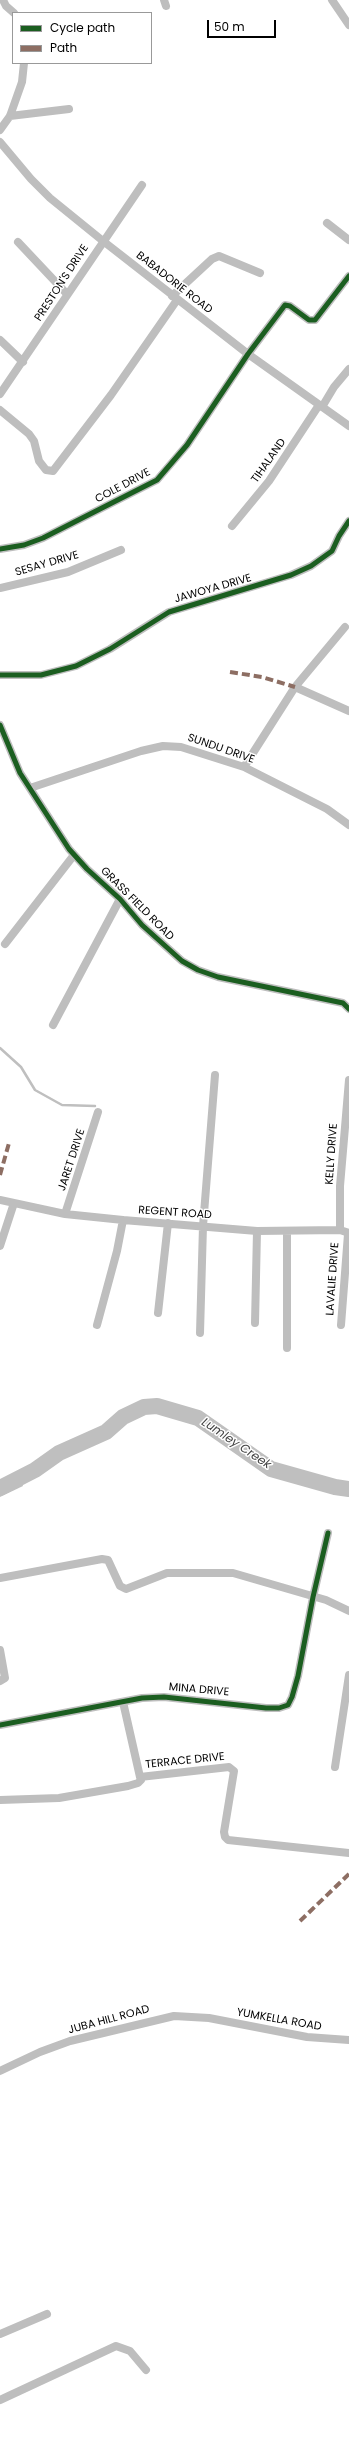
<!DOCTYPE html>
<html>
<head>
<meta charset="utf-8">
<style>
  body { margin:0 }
  #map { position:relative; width:349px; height:2443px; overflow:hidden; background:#fff; font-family:Poppins,sans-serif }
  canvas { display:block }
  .legend { position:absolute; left:12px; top:12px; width:140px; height:52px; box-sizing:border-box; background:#fff; border:1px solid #999; margin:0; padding:5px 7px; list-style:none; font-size:12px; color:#000 }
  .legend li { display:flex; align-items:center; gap:8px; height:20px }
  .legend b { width:20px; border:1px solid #999 }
  .scale { position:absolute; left:207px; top:20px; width:69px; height:18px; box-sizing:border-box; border:2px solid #000; border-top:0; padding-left:5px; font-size:12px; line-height:14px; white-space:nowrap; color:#000; -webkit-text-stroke:3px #fff; paint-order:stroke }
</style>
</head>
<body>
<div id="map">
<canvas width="349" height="2443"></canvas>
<ul class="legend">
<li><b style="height:5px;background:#1b5e20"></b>Cycle path</li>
<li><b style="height:5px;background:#8d6e63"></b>Path</li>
</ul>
<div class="scale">50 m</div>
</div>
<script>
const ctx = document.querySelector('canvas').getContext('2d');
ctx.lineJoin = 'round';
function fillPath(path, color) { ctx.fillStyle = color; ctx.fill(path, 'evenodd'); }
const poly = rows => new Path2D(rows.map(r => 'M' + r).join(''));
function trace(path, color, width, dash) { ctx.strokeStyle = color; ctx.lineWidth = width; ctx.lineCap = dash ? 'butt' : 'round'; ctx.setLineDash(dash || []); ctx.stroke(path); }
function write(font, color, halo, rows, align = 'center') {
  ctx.font = font + ' Poppins,sans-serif'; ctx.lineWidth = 3; ctx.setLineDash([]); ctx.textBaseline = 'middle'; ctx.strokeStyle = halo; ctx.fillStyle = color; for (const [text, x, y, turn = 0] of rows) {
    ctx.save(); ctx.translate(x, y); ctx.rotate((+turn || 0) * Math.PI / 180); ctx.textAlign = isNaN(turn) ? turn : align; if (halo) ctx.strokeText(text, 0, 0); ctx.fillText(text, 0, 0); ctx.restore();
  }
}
fillPath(poly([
  [18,1473,23,1486,0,1497,0,1482]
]), '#bfbfbf');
trace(poly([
  [0,1048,21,1067,35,1090,62,1105,95,1106]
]), '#bfbfbf', 2.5);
trace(poly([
  [0,1488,35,1470,59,1453,106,1432,123,1417,144,1407,157,1406,198,1418,271,1469,335,1487,349,1489]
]), '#bfbfbf', 16);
trace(poly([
  [3,0,6,6,14,13],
  [164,0,166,6],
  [332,0,349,25],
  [10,116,69,109],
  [0,130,10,116,22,82,24,63],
  [0,142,31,179,50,198,103,241,248,354,349,426],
  [327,223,349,240],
  [18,242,66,293],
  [172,296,212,259,219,256,260,273],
  [0,340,23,362],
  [0,394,142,185],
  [322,407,334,387,349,369],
  [0,410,29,434,34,441,39,461,46,470,53,471,111,395,177,300],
  [232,526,269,481,319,405],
  [0,549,24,545,43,538,157,480,187,445,248,354,285,305,290,306,309,320,315,320,349,276],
  [0,588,68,572,121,550],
  [0,675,41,675,76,666,110,649,169,612,291,575,311,566,332,551,339,536,349,521],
  [295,687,349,711],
  [0,725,20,773,69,849,87,869,120,899,142,925,182,961,198,970,218,977,343,1003,349,1009],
  [244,767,295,687,345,627],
  [30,788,141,751,163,746,181,747,244,767,327,809,349,825],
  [5,944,74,855],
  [53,1025,120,899],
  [0,1200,65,1214,123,1220,257,1231,340,1230,349,1233],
  [65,1214,98,1112],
  [340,1230,340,1186,349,1080],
  [0,1246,14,1203],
  [158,1313,168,1223],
  [255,1323,257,1231],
  [97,1325,117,1251,123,1220],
  [341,1325,348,1234],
  [200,1333,203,1226,215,1075],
  [287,1348,287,1233],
  [0,1578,102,1559,108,1560,120,1586,126,1589,167,1573,233,1573,326,1600,349,1611],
  [0,1650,5,1678,0,1681],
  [123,1702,140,1777,229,1767,234,1771,224,1832,225,1837,228,1840,349,1853],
  [0,1725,142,1698,164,1697,266,1708,279,1708,288,1705,292,1697,298,1676,313,1597,328,1533],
  [335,1767,349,1675],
  [0,1800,59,1798,128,1786,138,1783,141,1780,140,1777],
  [0,2071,40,2052,70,2041,174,2016,209,2018,307,2037,349,2040],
  [0,2334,47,2314],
  [0,2400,116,2346,130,2351,146,2370]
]), '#bebebe', 8);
trace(poly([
  [230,672,262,677,295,687],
  [0,1175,9,1143],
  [300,1921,349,1874]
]), '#8d6e63', 4, [8, 4]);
trace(poly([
  [0,549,24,545,43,538,157,480,187,445,248,354,285,305,290,306,309,320,315,320,349,276],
  [0,675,41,675,76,666,110,649,169,612,291,575,311,566,332,551,339,536,349,521],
  [0,725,20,773,69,849,87,869,120,899,142,925,182,961,198,970,218,977,343,1003,349,1009],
  [0,1725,142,1698,164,1697,266,1708,279,1708,288,1705,292,1697,298,1676,313,1597,328,1533]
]), '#1b5e20', 5);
write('11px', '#000', '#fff', [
  ["PRESTON'S DRIVE",62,283,-57],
  ["BABADORIE ROAD",174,283,38],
  ["TIHALAND",269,461,-55],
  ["COLE DRIVE",123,486,-28],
  ["SESAY DRIVE",47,564,-16],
  ["JAWOYA DRIVE",213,589,-16],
  ["SUNDU DRIVE",221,749,19],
  ["GRASS FIELD ROAD",137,904,45],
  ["KELLY DRIVE",332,1154,-86],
  ["JARET DRIVE",72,1160,-72],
  ["REGENT ROAD",175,1213,4],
  ["LAVALIE DRIVE",333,1279,-86],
  ["MINA DRIVE",199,1690,5],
  ["TERRACE DRIVE",185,1761,-6],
  ["JUBA HILL ROAD",109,2020,-15],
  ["YUMKELLA ROAD",279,2020,10]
]);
write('italic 12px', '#444', '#fff', [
  ["Lumley Creek",236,1444,34]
]);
</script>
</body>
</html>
